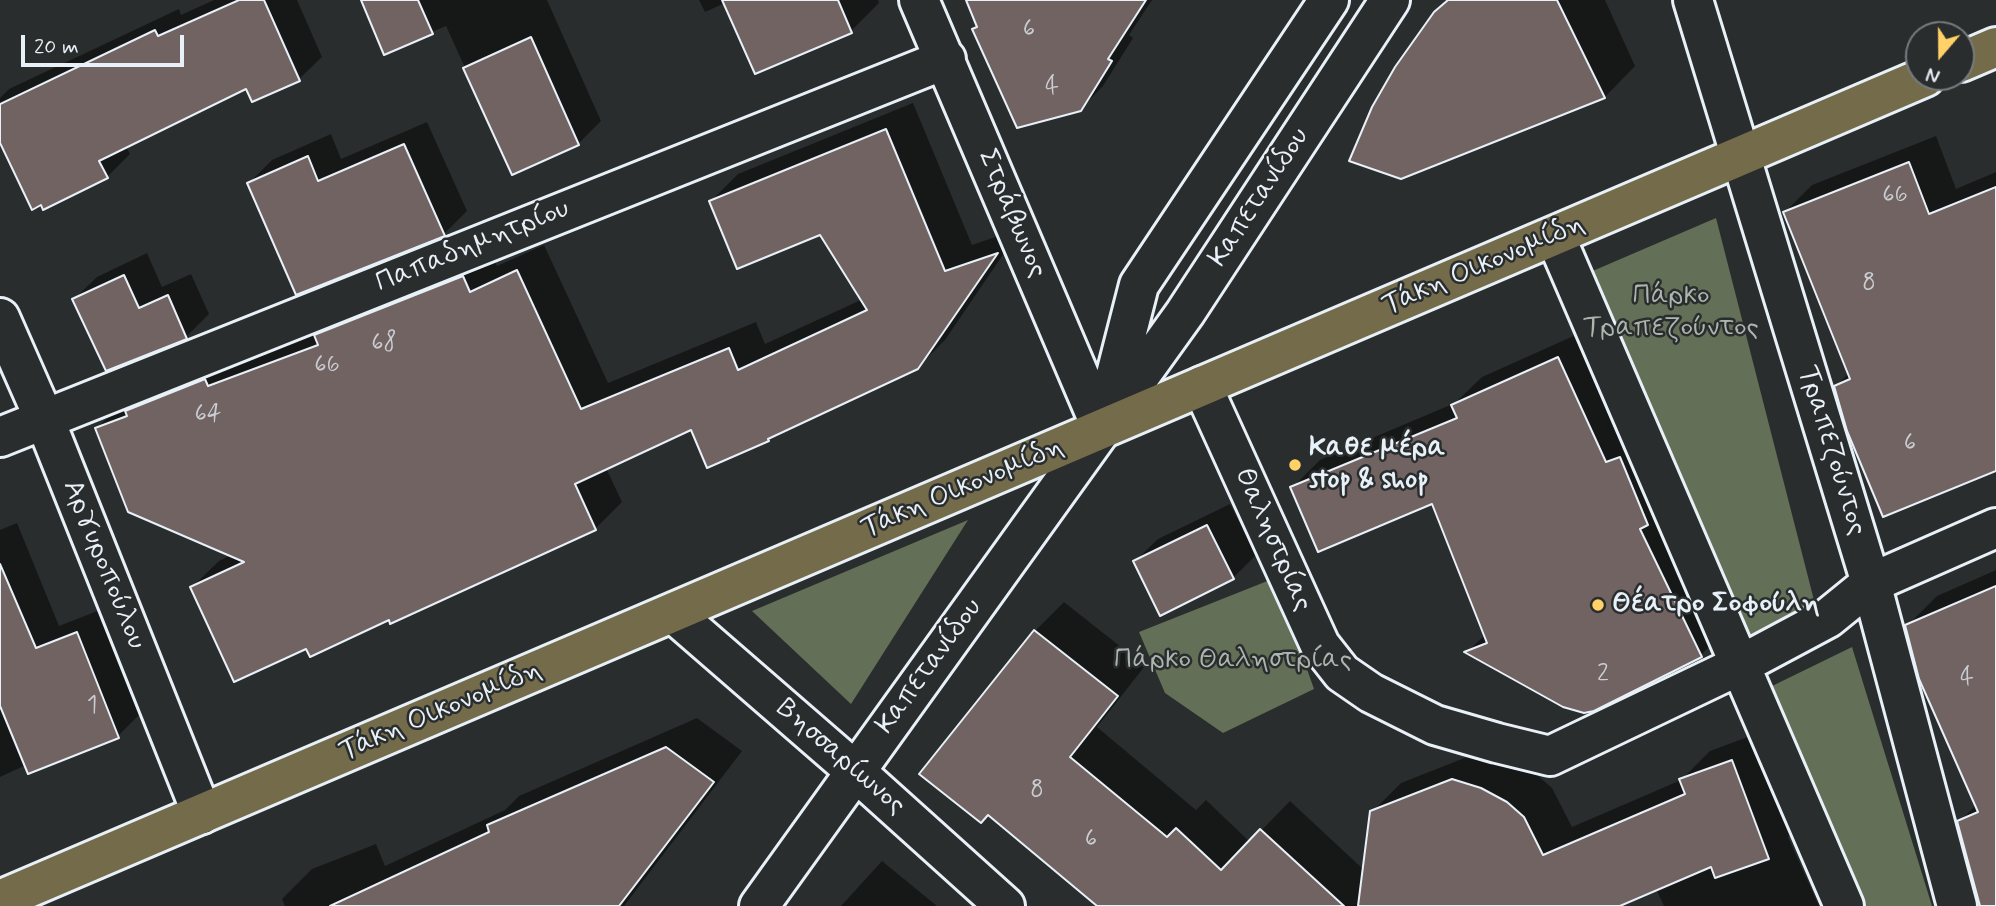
<!DOCTYPE html>
<html>
<head>
<meta charset="utf-8">
<style>
  body { margin:0 }
  #map { position:relative; width:1996px; height:906px; overflow:hidden; background:#2a2d2e; font-family:Mynerve,sans-serif }
  canvas { display:block }
  .north { position:absolute; left:1905px; top:21px; width:70px; height:70px; box-sizing:border-box; background:#2a2d2e; border:2px solid #767b7f; border-radius:50%; rotate:200deg; font-size:19px; font-weight:700; line-height:28px; text-align:center; color:#e8f1f8 }
  .north::after { content:''; display:block; margin:auto; width:24px; height:32px; background:#ffd166; clip-path:polygon(50% 0,100% 100%,50% 72%,0 100%) }
  .scale { position:absolute; left:21px; top:35px; width:163px; height:32px; box-sizing:border-box; border:4px solid #e8f1f8; border-top:0; padding-left:9px; font-size:21px; line-height:24px; white-space:nowrap; color:#e8f1f8; -webkit-text-stroke:5px #2a2d2e; paint-order:stroke }
</style>
</head>
<body>
<div id="map">
<canvas width="1996" height="906"></canvas>
<div class="north">N</div>
<div class="scale">20 m</div>
</div>
<script>
const ctx = document.querySelector('canvas').getContext('2d');
ctx.lineJoin = 'round';
function fillPath(path, color) { ctx.fillStyle = color; ctx.fill(path, 'evenodd'); }
const poly = rows => new Path2D(rows.map(r => 'M' + r).join(''));
function trace(path, color, width, dash) { ctx.strokeStyle = color; ctx.lineWidth = width; ctx.lineCap = dash ? 'butt' : 'round'; ctx.setLineDash(dash || []); ctx.stroke(path); }
function write(font, color, halo, rows, align = 'center') {
  ctx.font = font + ' Mynerve,sans-serif'; ctx.lineWidth = 5; ctx.setLineDash([]); ctx.textBaseline = 'middle'; ctx.strokeStyle = halo; ctx.fillStyle = color; for (const [text, x, y, turn = 0] of rows) {
    ctx.save(); ctx.translate(x, y); ctx.rotate((+turn || 0) * Math.PI / 180); ctx.textAlign = isNaN(turn) ? turn : align; if (halo) ctx.strokeText(text, 0, 0); ctx.fillText(text, 0, 0); ctx.restore();
  }
}
fillPath(poly([
  [1716,218,1816,608,1751,639,1581,276],
  [968,520,851,704,752,611],
  [1275,578,1314,689,1223,733,1165,693,1139,632],
  [1852,647,1932,906,1857,906,1768,688]
]), '#636f56');
fillPath(poly([
  [214,0,297,0,322,57,299,79,247,87,126,146,130,154,107,177,0,139,0,98,9,89,179,9,181,15],
  [363,0,547,0,601,121,578,144,513,173,446,26,385,52],
  [699,0,878,0,879,3,851,31,725,3,705,12],
  [968,0,1152,0,1129,35,1133,38,1103,86,1080,110,974,30,978,26],
  [1449,0,1605,0,1635,66,1605,97,1401,177],
  [913,103,972,245,1021,228,945,340,917,368,772,435,768,439,692,428,606,468,622,502,595,529,390,618,307,647,192,587,219,561,231,555,97,428,124,401,490,250,497,266,544,245,608,383,756,322,765,344,863,299,821,233,711,201,738,174],
  [427,122,467,211,444,234,249,183,272,160,331,134,341,159],
  [1936,136,1956,189,1996,172,1996,469,1836,386,1849,373,1785,212,1812,185],
  [147,253,162,287,191,274,209,314,186,337,74,299,97,277],
  [1587,330,1729,627,1701,655,1467,652,1486,634,1432,502,1292,488,1320,460,1455,403,1482,377],
  [1230,504,1256,555,1233,578,1135,561,1158,539],
  [17,523,59,626,100,610,141,713,118,736,29,772,26,765,0,777,0,530],
  [1996,570,1996,906,1982,906,1959,822,1976,805,1907,626,1937,596],
  [1064,602,1145,666,1097,727,1196,810,1206,800,1250,842,1290,801,1364,870,1372,812,1401,783,1482,751,1510,759,1536,774,1552,788,1572,827,1681,780,1710,751,1761,732,1797,828,1788,837,1819,906,1664,906,1656,889,1616,906,1100,906,1035,631],
  [697,718,742,751,624,906,285,906,282,899,312,869,376,844,385,866,505,810,519,796],
  [882,861,937,906,841,906]
]), '#0007');
const building = poly([
  [239,0,264,0,300,81,252,102,246,89,99,161,108,178,43,210,41,205,32,210,0,143,0,104,155,30,158,36,239,0],
  [361,0,418,0,433,34,384,55,361,0],
  [722,0,838,0,852,33,755,74,722,0],
  [966,0,1146,0,1108,59,1112,61,1081,111,1017,128,972,29,977,27,966,0],
  [1448,0,1557,0,1605,98,1401,179,1349,161,1372,107,1395,67,1434,12,1448,0],
  [531,37,579,145,512,175,463,68,531,37],
  [886,129,945,271,998,253,918,369,768,439,769,441,707,468,691,430,575,484,596,530,390,624,389,620,310,657,306,649,234,682,190,587,244,562,128,512,95,428,127,416,125,411,205,379,208,386,318,345,314,335,463,276,470,292,517,270,581,409,729,348,738,370,867,310,820,235,737,269,709,201,886,129],
  [404,144,445,236,296,295,247,183,308,156,318,181,404,144],
  [1909,162,1929,214,1996,187,1996,471,1883,517,1847,431,1834,386,1850,379,1783,212,1909,162],
  [124,275,139,308,168,295,187,339,106,371,72,299,124,275],
  [1558,357,1606,462,1620,457,1648,525,1640,529,1702,657,1594,711,1584,713,1563,707,1464,652,1487,643,1432,504,1318,552,1290,487,1457,418,1451,405,1558,357],
  [1207,525,1234,579,1160,616,1133,561,1207,525],
  [0,564,36,648,77,632,119,738,28,774,0,706,0,564],
  [1996,586,1996,906,1980,906,1957,821,1978,812,1919,679,1905,625,1996,586],
  [1034,630,1118,696,1070,757,1167,837,1176,828,1221,870,1260,829,1344,906,1097,906,988,815,981,823,919,774,1034,630],
  [666,747,714,782,619,906,330,906,489,832,487,825,666,747],
  [1732,760,1769,859,1715,878,1711,867,1620,906,1358,906,1370,811,1452,779,1481,788,1507,802,1524,817,1543,855,1685,794,1679,779,1732,760]
]);
fillPath(building, '#726363');
trace(building, '#e8f1f8', 2);
const minor = poly([
  [919,0,1102,429],
  [1693,0,1871,583,1957,906],
  [1555,236,1844,906],
  [0,318,44,418,202,814],
  [1202,386,1320,645,1342,673,1371,693,1435,725,1497,743,1550,756,1740,665,1828,618,1871,583,1996,528],
  [1108,406,1139,285,1329,0],
  [0,437,946,59],
  [673,613,855,771,1005,906],
  [759,906,1185,313,1390,0]
]);
const major = poly([
  [1961,62,1996,47],
  [0,900,1925,77]
]);
trace(minor, '#e8f1f8', 44);
trace(major, '#e8f1f8', 44);
trace(minor, '#2a2d2e', 38);
trace(major, '#746b4b', 38);
for (const [x, y, r, color] of [
  [1295,465,7,"#ffd166"],
  [1598,605,7,"#ffd166"]
]) { const dot = new Path2D(); dot.arc(x, y, r, 0, 2 * Math.PI); ctx.fillStyle = color; ctx.fill(dot); trace(dot, '#2a2d2e', 2.5); }
write('24px', '#caced3', null, [
  ["6",1029,30],
  ["4",1052,88],
  ["66",1895,196],
  ["8",1869,284],
  ["68",384,344],
  ["66",327,366],
  ["64",208,415],
  ["6",1910,444],
  ["2",1603,675],
  ["4",1967,679],
  ["1",92,707],
  ["8",1037,791],
  ["6",1091,840]
]);
write('28px', '#e8f1f8', '#2a2d2e', [
  ["Καπετανίδου",1260,198,-57],
  ["Στράβωνος",1011,214,67],
  ["Παπαδημητρίου",473,247,-22],
  ["Τάκη Οικονομίδη",1484,266,-23],
  ["Τραπεζούντος",1831,451,73],
  ["Τάκη Οικονομίδη",963,489,-23],
  ["Θαληστρίας",1272,540,66],
  ["Αργυροπούλου",103,565,68],
  ["Καπετανίδου",930,667,-54],
  ["Τάκη Οικονομίδη",441,712,-23],
  ["Βησσαρίωνος",840,758,41]
]);
write('28px', '#acb6af', '#2a2d2e', [
  ["Πάρκο",1671,297],
  ["Τραπεζούντος",1671,329],
  ["Πάρκο Θαληστρίας",1233,661]
]);
write('bold 28px', '#e8f1f8', '#2a2d2e', [
  ["Καθε μέρα",1309,449],
  ["stop & shop",1309,481],
  ["Θέατρο Σοφούλη",1612,605]
], 'left');
</script>
</body>
</html>
